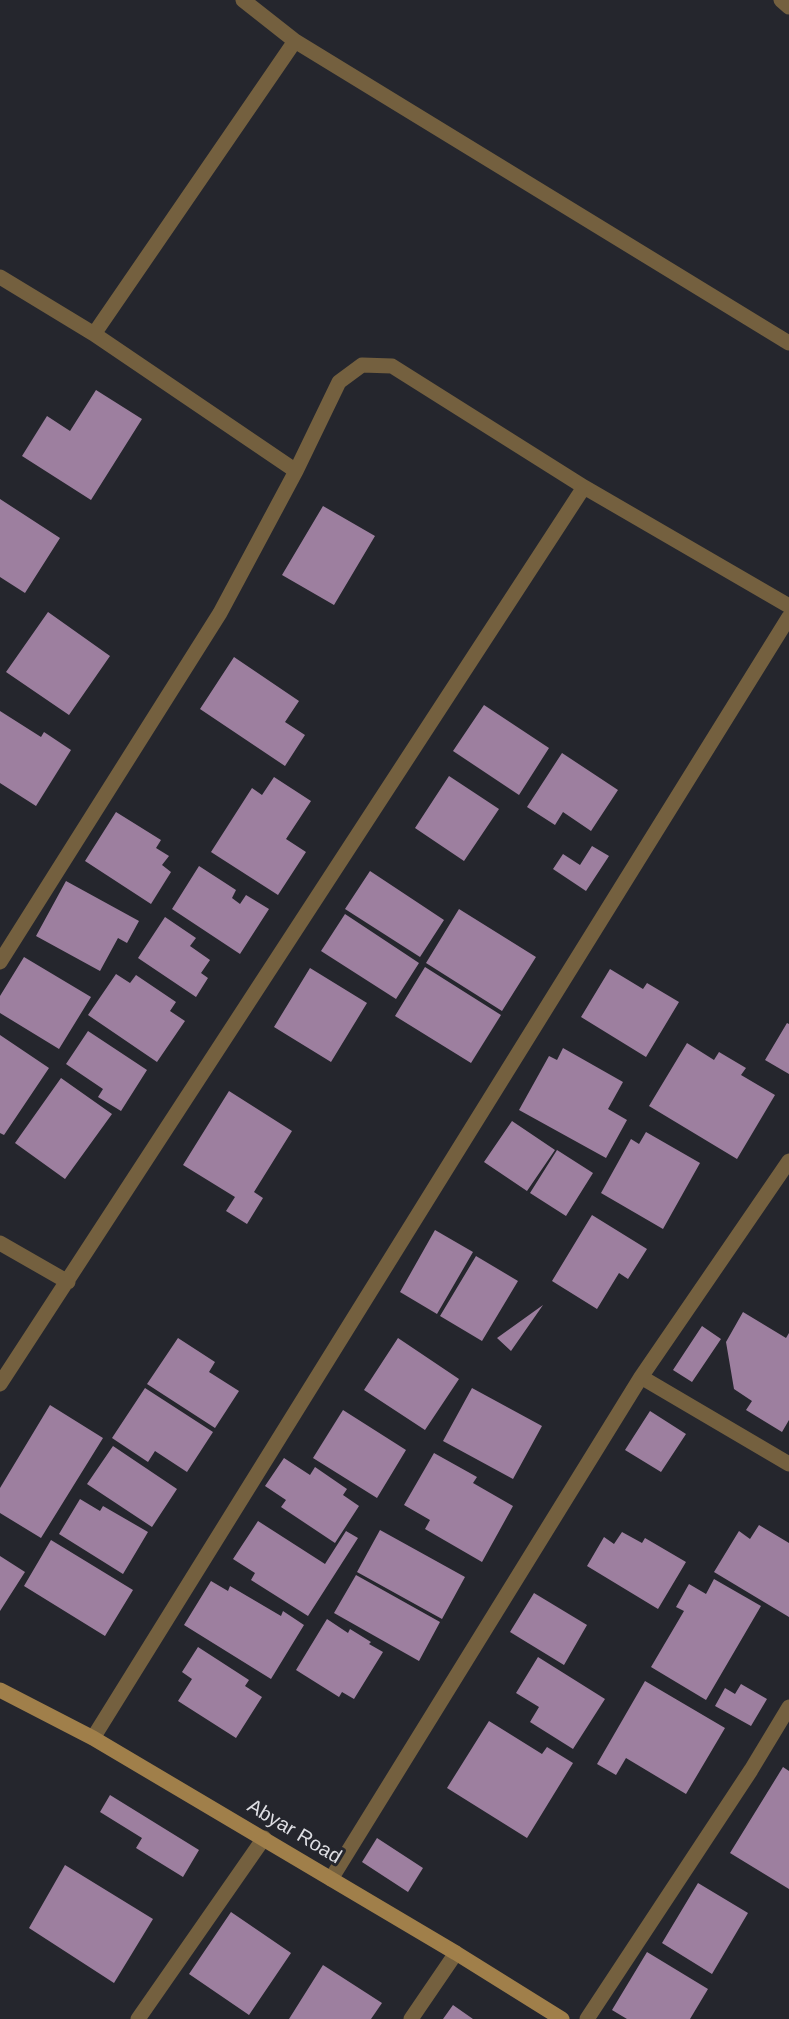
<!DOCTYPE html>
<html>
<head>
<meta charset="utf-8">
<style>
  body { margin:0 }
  canvas { display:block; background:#25262d }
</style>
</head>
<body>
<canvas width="789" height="2019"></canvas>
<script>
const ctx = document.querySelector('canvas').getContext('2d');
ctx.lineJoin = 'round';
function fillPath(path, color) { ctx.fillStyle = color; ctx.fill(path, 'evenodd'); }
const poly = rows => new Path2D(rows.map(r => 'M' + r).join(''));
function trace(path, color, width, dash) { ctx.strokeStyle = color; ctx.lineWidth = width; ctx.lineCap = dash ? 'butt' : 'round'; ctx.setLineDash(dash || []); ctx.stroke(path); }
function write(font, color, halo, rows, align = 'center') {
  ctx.font = font + ' Arial,sans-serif'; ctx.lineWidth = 6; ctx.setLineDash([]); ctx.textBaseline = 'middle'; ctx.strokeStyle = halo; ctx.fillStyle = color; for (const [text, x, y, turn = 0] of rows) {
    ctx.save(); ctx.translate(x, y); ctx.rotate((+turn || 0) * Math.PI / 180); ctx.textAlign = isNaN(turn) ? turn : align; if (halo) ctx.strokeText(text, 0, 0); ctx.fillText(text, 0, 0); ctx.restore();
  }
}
fillPath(poly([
  [96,390,142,419,91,500,22,456,47,416,70,431],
  [0,499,60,538,25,593,0,577],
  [323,506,375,536,334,605,282,575],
  [48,612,110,656,69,715,6,672],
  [234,657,299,701,285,722,305,735,285,766,200,709],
  [484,705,549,748,519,795,453,751],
  [0,711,41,737,44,732,71,750,36,806,0,783],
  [562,753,618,790,591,831,563,812,555,825,527,807],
  [449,776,499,809,464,861,415,828],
  [274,777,311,801,286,839,306,852,278,895,211,852,252,788,262,795],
  [116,812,161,840,156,848,169,856,162,865,171,872,151,904,85,861],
  [592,846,609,856,586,891,553,869,563,854,580,865],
  [199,866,236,890,232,898,240,904,246,895,269,909,240,954,172,909],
  [370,871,444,920,420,957,345,909],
  [66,881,139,921,127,943,118,938,100,971,36,936],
  [459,909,536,957,502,1011,426,963],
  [345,914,419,963,396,999,321,951],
  [165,917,196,938,190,946,210,960,201,973,208,978,196,997,138,958],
  [24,957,91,997,59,1049,0,1013,0,996],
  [425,967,501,1015,471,1063,395,1016],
  [310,968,367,1003,331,1062,274,1027],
  [610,969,643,989,647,983,679,1002,646,1057,581,1017],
  [116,974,130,983,136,975,176,1002,170,1011,185,1021,157,1062,88,1015],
  [787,1023,789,1024,789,1074,765,1060],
  [88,1031,147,1070,121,1111,98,1097,103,1089,66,1064],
  [0,1035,49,1068,4,1135,0,1133],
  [687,1043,714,1060,719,1052,746,1068,741,1075,775,1095,737,1159,649,1106],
  [563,1048,623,1082,608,1109,627,1120,606,1158,519,1110,549,1056,557,1060],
  [61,1078,112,1114,65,1179,15,1143],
  [229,1091,292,1131,254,1192,263,1198,247,1224,226,1211,235,1197,183,1165],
  [512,1121,555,1150,527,1191,484,1162],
  [646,1132,700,1163,663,1229,601,1193,631,1139,639,1144],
  [557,1150,593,1173,566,1216,530,1193],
  [592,1215,647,1249,628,1279,619,1273,597,1309,552,1281],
  [435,1230,473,1252,437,1314,400,1292],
  [476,1256,518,1281,482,1341,440,1316],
  [543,1305,511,1351,497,1338],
  [743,1312,786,1338,789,1333,789,1420,782,1432,746,1410,752,1401,734,1389,726,1342],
  [702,1326,721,1339,692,1382,673,1370],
  [178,1338,215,1362,209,1372,239,1391,215,1428,147,1384],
  [398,1338,459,1379,425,1430,364,1390],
  [145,1388,213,1432,187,1472,155,1451,148,1462,112,1438],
  [472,1388,542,1426,513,1479,443,1441],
  [50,1405,103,1438,41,1538,0,1513,0,1488],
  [343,1410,406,1450,377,1498,313,1458],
  [650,1411,686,1434,661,1472,625,1450],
  [113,1446,177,1489,152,1527,87,1484],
  [434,1453,477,1477,473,1483,513,1506,482,1562,425,1529,430,1520,404,1505],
  [284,1458,310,1475,315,1467,347,1489,343,1495,359,1506,335,1543,281,1507,286,1500,265,1486],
  [80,1499,100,1511,103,1506,148,1532,123,1574,59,1534],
  [258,1521,325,1564,346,1531,358,1538,308,1616,251,1580,255,1573,233,1559],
  [759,1525,789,1543,789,1617,714,1572,739,1531,750,1539],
  [380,1530,465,1577,442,1619,357,1572],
  [622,1532,642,1543,645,1538,686,1562,658,1609,587,1566,604,1537,614,1544],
  [51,1540,133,1590,105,1636,24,1586],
  [0,1556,25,1572,0,1611],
  [356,1575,440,1622,419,1661,334,1613],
  [714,1579,761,1606,706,1700,651,1667,684,1611,676,1607,689,1584,706,1594],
  [211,1581,228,1591,230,1586,281,1616,283,1611,304,1625,271,1679,184,1625],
  [534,1593,587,1625,564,1665,510,1632],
  [327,1619,348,1633,350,1629,371,1642,369,1644,383,1652,354,1699,342,1692,339,1697,296,1670],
  [198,1647,249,1680,245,1686,262,1697,236,1738,178,1701,192,1679,182,1672],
  [538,1657,605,1699,573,1749,530,1722,539,1707,516,1693],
  [645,1681,725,1728,686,1794,626,1758,616,1775,597,1764],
  [741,1684,767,1699,751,1726,715,1706,725,1688,735,1694],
  [489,1721,542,1754,547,1747,573,1763,527,1838,447,1788],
  [783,1767,789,1771,789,1889,730,1853],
  [110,1795,199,1850,183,1877,136,1848,142,1838,100,1812],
  [377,1838,423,1868,408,1892,362,1862],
  [65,1865,153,1919,114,1983,29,1928],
  [698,1883,748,1913,712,1974,662,1943],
  [231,1912,291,1953,249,2015,189,1974],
  [647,1952,708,1989,690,2019,627,2019,612,2010],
  [323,1965,382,2003,371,2019,289,2019],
  [453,2005,473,2019,443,2019]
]), '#9d7f9f');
trace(poly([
  [243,0,295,41,789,343],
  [781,0,789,7],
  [0,277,94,334,296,471],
  [94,334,295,41],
  [0,962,220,613,296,471,339,382,362,365,392,366,584,487,789,606],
  [0,1243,68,1282],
  [641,1377,789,1464],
  [0,1384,584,487],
  [93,1738,789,617],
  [331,1879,641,1377,789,1161],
  [138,2019,264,1838],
  [411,2019,456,1953],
  [587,2019,751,1770,789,1707]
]), '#74603f', 15);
trace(poly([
  [0,1690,93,1738,456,1953,562,2019]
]), '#a07f4a', 15);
write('20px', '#dedee3', '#25262d', [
  ["Abyar Road",294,1832,31]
]);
</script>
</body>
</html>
